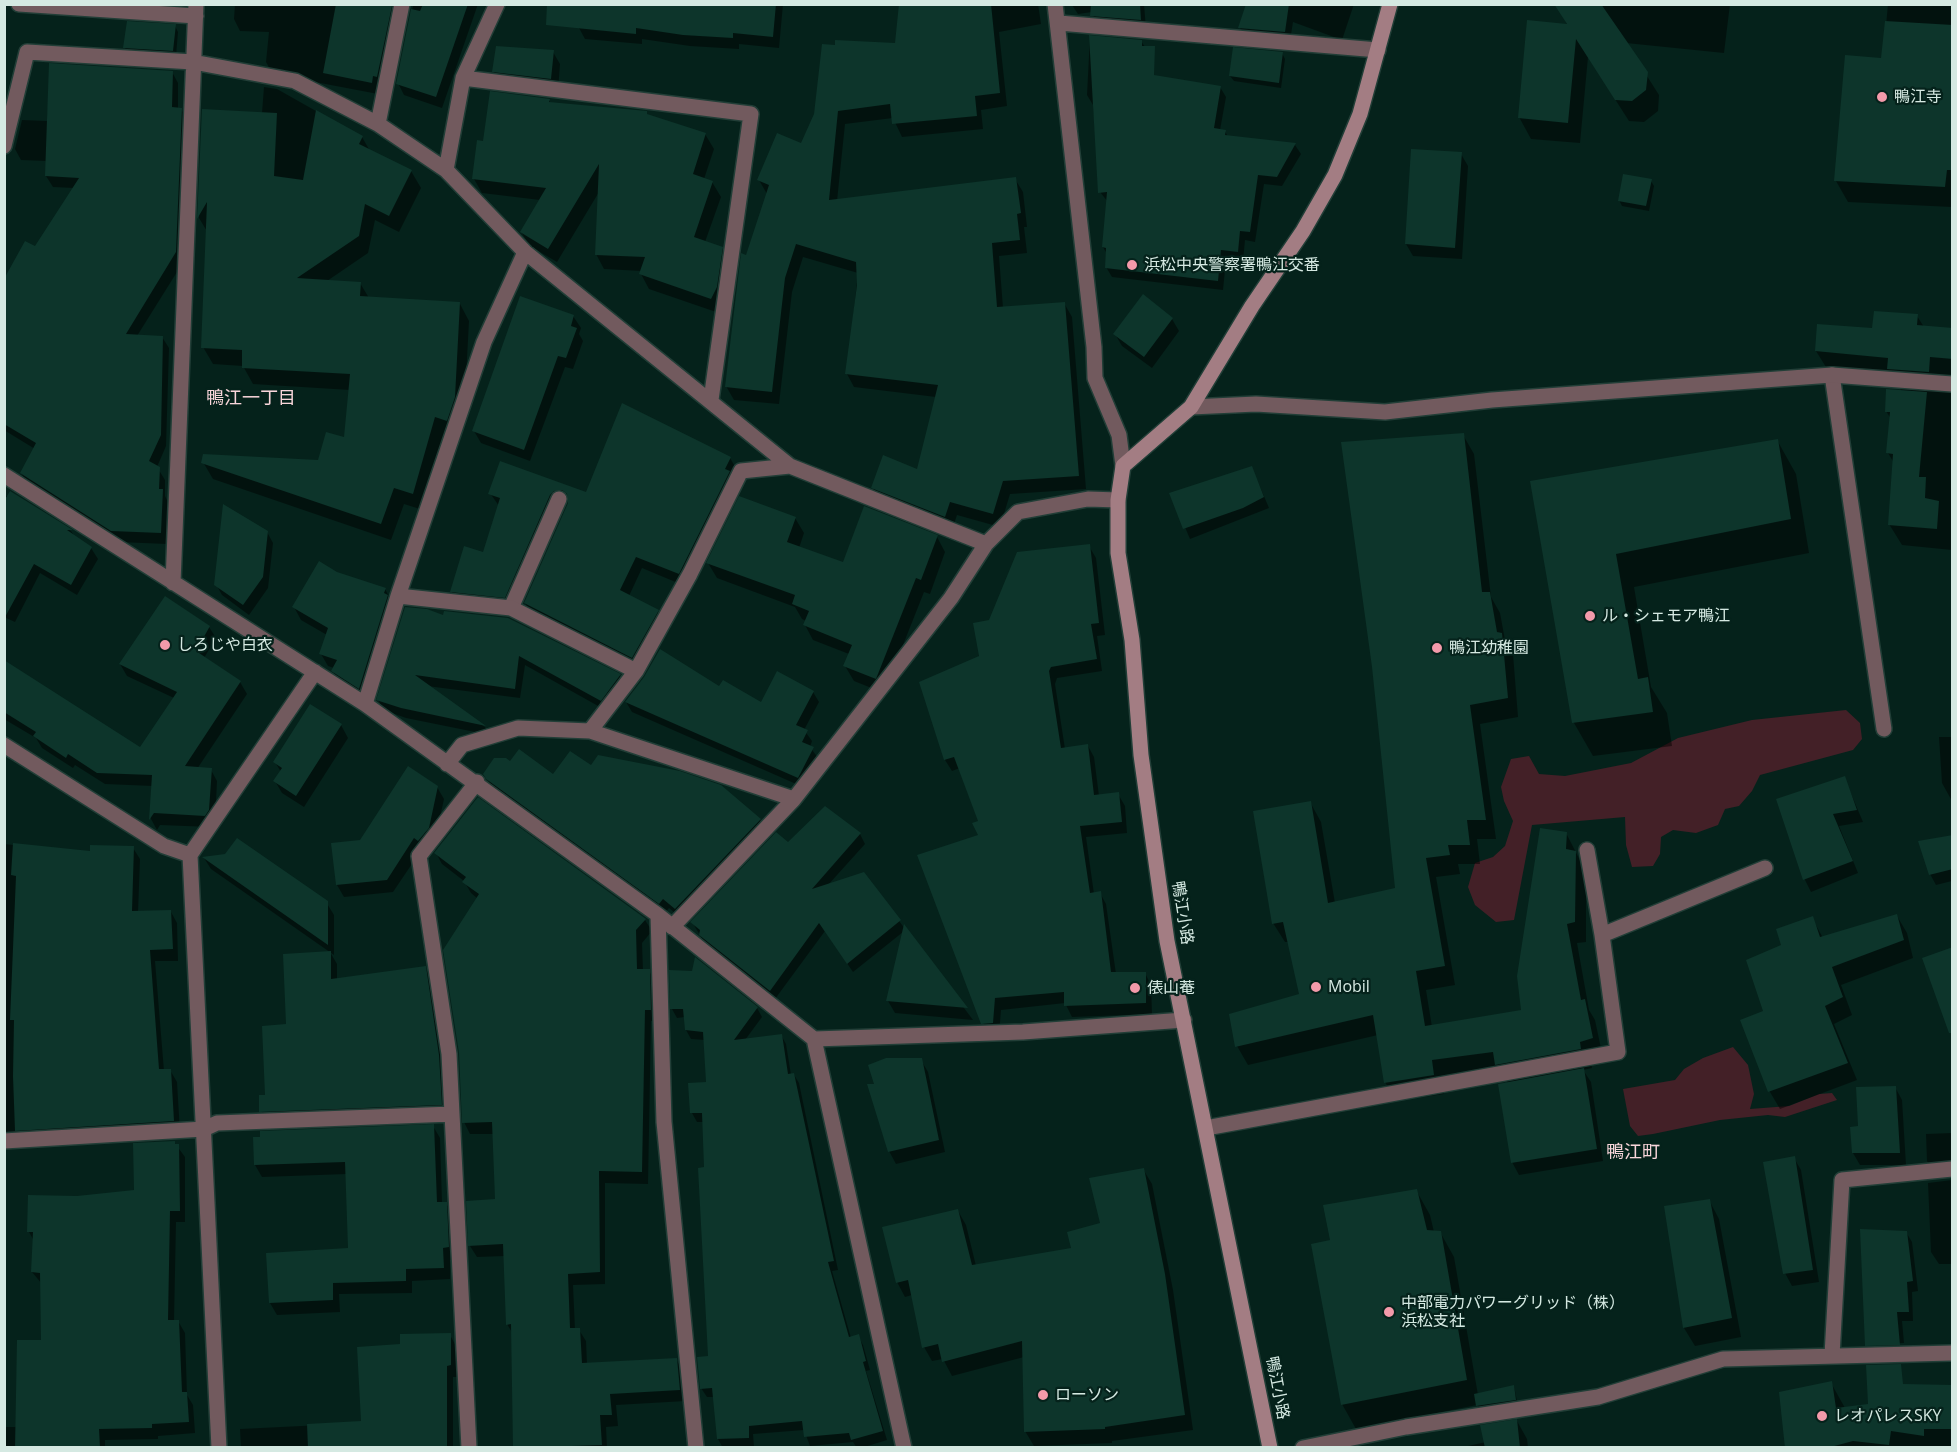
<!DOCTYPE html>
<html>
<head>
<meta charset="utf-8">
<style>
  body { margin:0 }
  #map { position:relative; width:1957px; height:1452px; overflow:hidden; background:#05221b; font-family:"Open Sans",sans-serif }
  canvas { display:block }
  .frame { position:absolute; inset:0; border:6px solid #d5e9e2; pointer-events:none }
</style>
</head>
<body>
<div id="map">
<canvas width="1957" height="1452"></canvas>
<div class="frame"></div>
</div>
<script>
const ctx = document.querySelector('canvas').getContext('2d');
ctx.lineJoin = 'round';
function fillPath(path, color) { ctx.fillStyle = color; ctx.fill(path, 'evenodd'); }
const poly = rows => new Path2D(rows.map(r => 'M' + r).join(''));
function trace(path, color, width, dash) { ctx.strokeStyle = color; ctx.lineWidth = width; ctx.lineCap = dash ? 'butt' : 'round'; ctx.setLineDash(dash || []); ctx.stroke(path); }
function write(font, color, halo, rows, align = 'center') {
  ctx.font = font + ' "Open Sans","Noto Sans JP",sans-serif'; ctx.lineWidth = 4.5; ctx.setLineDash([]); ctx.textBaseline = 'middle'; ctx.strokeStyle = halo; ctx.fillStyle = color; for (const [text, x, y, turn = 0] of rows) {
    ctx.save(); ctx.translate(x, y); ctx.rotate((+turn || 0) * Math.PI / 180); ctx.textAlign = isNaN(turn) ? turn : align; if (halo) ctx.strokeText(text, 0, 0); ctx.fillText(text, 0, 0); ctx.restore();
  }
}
fillPath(poly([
  [1846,710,1860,723,1862,739,1853,750,1760,775,1752,791,1739,806,1725,809,1718,825,1696,833,1673,830,1661,837,1660,854,1653,866,1632,867,1626,845,1625,817,1532,825,1514,920,1496,922,1475,905,1468,887,1475,863,1493,857,1505,846,1513,821,1504,801,1501,787,1511,759,1529,756,1539,774,1565,776,1631,763,1678,738,1752,720],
  [1733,1047,1748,1065,1754,1094,1750,1109,1789,1106,1819,1094,1832,1093,1837,1100,1785,1117,1768,1115,1720,1120,1653,1134,1638,1136,1630,1126,1623,1089,1675,1080,1684,1069,1703,1058]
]), '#432027');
fillPath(poly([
  [127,4,185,4,184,17],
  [235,4,478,4,442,108,404,95,398,83,413,6,405,6,378,94,273,74,266,62,269,32,240,31,234,19],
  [581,4,783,4,779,48,739,44,739,49,690,46,642,39,642,44,585,39,579,28],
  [901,4,1038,4,1041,24,999,32,1007,106,981,110,983,129,902,137,893,118,845,124,837,201,1015,179,1023,192,1027,227,1024,227,1027,253,999,256,1003,308,1064,303,1072,317,1086,489,1010,494,1000,527,957,515,952,530,881,501,873,488,918,471,936,397,854,387,847,374,858,273,803,257,792,292,779,404,734,400,726,386,747,257,767,194,759,180,802,145,896,45],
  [1144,4,1146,29,1097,25,1092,12,1078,14,1072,5],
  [1248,4,1354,4,1342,40,1293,22,1290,41,1246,38,1240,28],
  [1556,4,1730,4,1724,53,1626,43,1659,95,1658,111,1644,122,1629,121,1588,57,1580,143,1531,139,1519,117,1568,26],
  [1888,4,1952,4,1952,207,1848,202,1836,181,1883,59],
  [175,26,178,32,176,56,128,53,125,48],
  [1090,37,1141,41,1145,47,1158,168,1220,87,1226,97,1220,130,1225,131,1228,137,1295,145,1301,154,1282,186,1264,184,1255,242,1245,240,1243,261,1226,260,1223,290,1112,277,1106,267,1107,254,1103,247,1108,202,1100,192,1093,105,1087,95],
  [553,52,560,64,558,91,501,84,494,72],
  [1282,53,1285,59,1281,88,1234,81,1230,76],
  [51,65,172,72,178,83,178,109,181,109,188,120,182,264,137,336,162,337,169,348,166,446,157,467,165,480,165,496,168,502,167,544,119,542,28,484,21,473,35,449,4,430,4,403,35,248,74,188,53,187,46,176,47,161,21,160,15,149,22,120,47,121],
  [264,87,277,89,362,137,370,151,411,171,421,188,399,232,375,220,368,253,327,281,360,283,369,298,460,304,469,321,464,415,456,438,445,433,423,510,404,504,391,540,213,479,203,462,319,462,346,439,350,390,253,384,243,366,213,364,203,347,208,233,199,218,203,111,262,113],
  [549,100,551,104,646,112,648,116,705,134,714,149,704,179,712,182,721,197,705,242,722,248,730,263,719,313,649,289,641,274,642,271,604,269,596,254,599,192,557,262,530,246,521,232,540,200,482,193,474,179,484,142],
  [1461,154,1468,166,1462,259,1413,256,1406,244],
  [1651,181,1654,186,1649,211,1622,206,1619,200],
  [573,316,581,328,579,334,583,341,573,369,565,367,530,461,481,443,474,431],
  [1917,316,1924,327,1952,329,1952,550,1902,545,1889,524,1894,463,1888,453,1891,419,1886,411,1902,392,1894,378,1829,372,1816,351],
  [1172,319,1179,331,1152,368,1122,346,1115,334],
  [1463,435,1474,454,1491,597,1500,613,1505,640,1513,654,1518,717,1480,724,1496,839,1477,839,1480,864,1458,864,1460,874,1436,877,1455,985,1426,990,1432,1027,1522,1012,1566,833,1586,872,1586,942,1577,943,1589,1010,1595,1020,1603,1058,1590,1061,1592,1068,1583,1070,1591,1082,1603,1161,1519,1175,1512,1162,1508,1084,1501,1071,1442,1079,1444,1094,1396,1101,1385,1082,1378,1035,1248,1065,1237,1046,1301,995,1289,942,1285,942,1273,923,1310,802,1321,822,1335,903,1397,889],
  [1777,440,1796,474,1809,553,1634,587,1651,687,1667,713,1672,746,1593,756,1574,723,1532,482],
  [730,458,737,470,685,586,642,568,629,596,657,611,664,623,639,669,532,615,525,603,573,505,566,493,562,493,567,502,561,502,512,609,459,603,452,592,484,554,499,506,490,493,501,463,587,494],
  [1252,468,1269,508,1190,539,1171,494],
  [11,493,71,531,75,537,91,548,98,559,77,595,40,573,15,622,4,617,4,495,9,497],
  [795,518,804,533,799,548,844,564,937,537,945,552,930,594,924,592,884,693,854,681,845,666,849,654,813,640,805,625,806,621,802,619,795,607,717,578,708,563],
  [267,532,273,543,268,588,249,615,222,595,216,584],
  [1089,546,1096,558,1105,635,1097,636,1102,671,1057,678,1055,684,1065,749,1088,746,1094,757,1099,796,1118,794,1125,806,1127,833,1086,837,1094,894,1100,893,1106,904,1116,974,1145,973,1151,985,1152,1014,1072,1017,1065,1003,1001,1010,999,1035,990,1035,983,1023,980,821,960,768,952,771,945,760,990,621],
  [337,573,385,589,392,602,366,700,340,683,333,671,334,668,328,666,321,654,327,635,301,620,294,607],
  [444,617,508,619,620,676,626,686,607,711,525,665,520,698,427,686,485,727,490,735,406,718,384,710,378,700],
  [209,627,216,638,204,658,240,682,247,694,197,769,211,770,217,781,215,823,211,827,160,825,157,830,151,819,153,786,105,784,75,765,73,768,42,748,36,738,4,719,4,662,141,749,174,698,127,676,120,664],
  [720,688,762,704,813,692,819,702,804,730,812,741,810,747,818,758,803,787,632,712,626,702],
  [341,725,348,738,304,807,282,793,275,781,281,772,275,762],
  [1939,737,1952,737,1952,801,1942,783],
  [591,767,721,786,760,820,766,830,682,919,669,908,665,913,490,784,485,774,554,776],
  [1844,777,1863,822,1839,826,1858,873,1811,892,1805,880,1778,799],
  [437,787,444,799,435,840,422,849,393,892,344,897,337,885,360,841],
  [826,808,860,834,865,844,828,885,864,874,973,1020,895,1013,888,1001,903,932,853,972,825,931,775,999,706,945,692,922,788,844],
  [1952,836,1952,881,1936,885,1930,874],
  [4,844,91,853,133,848,140,859,138,913,171,912,177,923,178,961,155,961,164,1071,170,1070,177,1082,180,1132,4,1143],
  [436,853,645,920,652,931,642,943,643,971,649,971,656,982,657,1021,651,1021,648,1184,605,1183,605,1284,573,1285,575,1330,579,1330,586,1341,587,1364,676,1359,683,1371,686,1401,616,1405,618,1426,606,1427,607,1448,515,1448,513,1334,507,1324,505,1256,477,1257,470,1246,496,1201,494,1134,470,1134,464,1122,478,899,471,893,464,881,442,864],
  [226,856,326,902,334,915,334,955,211,869,204,858],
  [1897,916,1907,933,1913,958,1841,985,1852,1015,1834,1024,1857,1080,1780,1109,1770,1092,1742,1021,1765,1012,1783,946,1812,918,1823,938],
  [330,952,337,964,337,979,425,967,432,979,445,1068,448,1116,268,1123,261,1111,288,1026],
  [757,1008,762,1017,745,1040,781,1035,786,1044,791,1075,794,1075,799,1083,838,1270,832,1271,851,1338,858,1336,863,1345,870,1370,866,1371,887,1440,861,1448,857,1448,853,1442,810,1446,804,1430,753,1434,754,1447,723,1448,718,1439,715,1397,707,1397,701,1388,709,1357,704,1122,697,1122,692,1113,690,1085,707,1083,705,1040,691,1039,686,1030,685,1017,677,1018,672,1009],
  [921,1060,928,1072,945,1152,896,1164,889,1151,876,1086],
  [1895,1087,1902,1100,1906,1165,1860,1165,1853,1153,1860,1127],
  [433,1126,440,1138,442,1203,446,1203,453,1215,455,1259,450,1260,450,1279,412,1281,412,1293,339,1294,340,1312,277,1315,270,1303,349,1250,347,1174,262,1177,255,1165],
  [1952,1133,1952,1173,1934,1174,1927,1161,1926,1134],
  [174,1142,185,1157,185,1222,176,1222,174,1321,178,1321,185,1333,187,1395,193,1405,195,1433,158,1436,158,1439,105,1440,105,1448,4,1448,4,1427,24,1427,43,1342,42,1284,32,1272,34,1241,29,1232,77,1197,135,1191],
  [1794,1158,1801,1170,1819,1282,1792,1286,1785,1273],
  [1143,1169,1152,1184,1173,1290,1193,1430,1112,1441,1112,1443,1034,1446,1025,1431,1024,1357,952,1376,943,1359,932,1361,924,1347,912,1295,905,1297,897,1282,958,1211,966,1225,976,1266,1072,1249,1102,1224],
  [1952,1180,1952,1264,1939,1264,1931,1252,1928,1183],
  [1416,1190,1430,1215,1434,1232,1440,1232,1454,1257,1478,1395,1514,1386,1518,1406,1481,1411,1477,1405,1356,1429,1342,1404,1332,1241],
  [1709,1200,1719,1219,1741,1337,1695,1346,1684,1328,1665,1208],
  [1906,1232,1912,1242,1918,1291,1912,1292,1913,1321,1902,1321,1904,1343,1872,1344],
  [450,1335,456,1346,457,1377,453,1377,453,1448,241,1448,240,1429,363,1423],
  [1831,1383,1845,1408,1870,1405,1952,1387,1952,1448,1787,1448],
  [1517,1421,1527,1439,1528,1448,1459,1448,1486,1442]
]), '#0007');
fillPath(poly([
  [336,4,392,6,377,77,373,76,372,83,323,73],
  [423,4,468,4,436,97,396,84,411,9,420,11],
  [547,4,776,4,773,37,733,33,733,38,683,35,636,28,636,34,546,25],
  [899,4,991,4,1000,93,975,96,977,116,892,124,890,104,838,111,829,200,1016,177,1021,213,1017,214,1020,240,992,243,997,307,1065,302,1079,476,1003,481,993,514,950,502,945,517,871,488,883,455,917,469,938,385,845,374,857,285,856,262,796,244,785,278,772,392,725,387,741,253,746,255,769,185,757,180,777,133,801,143,814,114,822,44,835,45,835,40,895,43],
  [1091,4,1140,4,1141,20,1090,16],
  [1246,4,1289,4,1285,32,1238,28],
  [1554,4,1601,4,1648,72,1646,90,1632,101,1615,100,1576,39,1568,123,1518,118,1527,20,1567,24],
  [127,21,176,24,173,51,123,48],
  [1885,21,1953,25,1953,170,1947,170,1945,187,1834,181,1845,55,1881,58],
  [1089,35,1142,40,1142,46,1155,46,1154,75,1221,86,1214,128,1226,130,1225,135,1296,143,1277,177,1258,175,1250,232,1240,231,1238,252,1221,250,1218,281,1105,268,1106,248,1102,247,1107,192,1098,193],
  [496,46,554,50,551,79,492,72],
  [1233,47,1283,52,1279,83,1229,76],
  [49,63,173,71,172,107,182,108,176,252,126,334,163,336,161,435,149,461,160,467,159,489,163,489,161,533,111,531,20,473,36,443,4,424,4,279,25,241,35,246,79,178,45,176],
  [490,91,550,99,549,102,647,111,647,114,706,133,693,174,713,181,694,237,723,247,717,287,711,299,639,274,645,257,595,255,599,164,548,249,520,232,546,188,472,179,477,140,483,141],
  [202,109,277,113,274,176,303,180,316,110,363,136,359,144,412,170,389,216,365,204,359,236,297,278,361,282,360,296,460,302,455,397,447,421,435,417,413,494,394,488,381,524,201,463,203,454,318,460,326,432,344,437,350,374,242,368,242,350,201,348,207,202,197,219],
  [1411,149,1462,152,1455,248,1405,244],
  [1623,174,1652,179,1646,206,1618,201],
  [1143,294,1173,318,1144,357,1113,334],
  [520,296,574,315,571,326,577,328,566,358,558,356,524,450,472,431],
  [1874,311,1918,314,1917,325,1953,328,1953,359,1930,357,1929,372,1887,369,1888,358,1815,351,1817,324,1872,328],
  [1886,389,1927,392,1919,477,1926,477,1925,498,1939,501,1937,529,1888,525,1893,454,1886,453,1890,412,1885,412],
  [622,403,731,457,725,469,730,471,679,574,636,557,620,590,659,610,632,658,524,603,568,503,567,494,562,490,554,491,550,495,505,598,450,592,464,546,483,552,500,498,488,494,500,461,586,492],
  [1464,433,1482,592,1490,592,1497,632,1502,633,1508,698,1470,705,1486,820,1467,820,1470,845,1448,845,1450,855,1426,858,1445,966,1416,971,1425,1026,1521,1010,1517,976,1540,828,1567,832,1566,849,1576,851,1575,922,1567,924,1581,1000,1585,999,1593,1038,1580,1042,1581,1049,1495,1065,1493,1052,1432,1060,1434,1075,1384,1083,1373,1015,1235,1047,1229,1014,1299,994,1283,922,1272,924,1253,811,1311,801,1328,903,1395,888,1372,667,1341,442],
  [1778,439,1791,519,1616,554,1638,679,1648,677,1653,712,1572,723,1530,481],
  [1252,466,1264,497,1243,508,1183,529,1169,493],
  [10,491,73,530,67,530,92,547,71,585,34,564,4,619,4,501],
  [739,496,796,517,787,542,843,562,864,506,938,535,921,580,916,578,876,679,843,666,852,645,803,625,809,611,792,604,795,595,706,563],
  [223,504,268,531,263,577,243,605,214,585],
  [1090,544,1099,623,1091,624,1097,659,1051,667,1049,671,1061,748,1088,744,1094,795,1119,792,1122,822,1080,826,1090,893,1101,891,1111,972,1146,972,1146,1003,1064,1006,1064,992,995,998,993,1023,981,1024,917,855,978,835,972,823,978,821,954,757,944,760,919,682,979,656,973,623,989,620,1017,552],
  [319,561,337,572,386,588,384,593,388,595,359,689,331,671,337,660,319,654,328,628,292,607],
  [165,596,210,626,196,651,241,681,185,766,212,768,209,810,205,816,154,813,149,820,152,775,97,773,68,754,66,758,33,736,36,732,4,712,4,660,140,747,177,692,119,664],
  [405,607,427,609,443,615,444,611,508,618,621,674,601,701,519,656,515,689,415,675,486,726,401,708,376,700],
  [660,649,719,686,723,680,761,702,777,671,814,691,796,725,808,730,802,742,814,747,798,778,625,702,644,677],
  [310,704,342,724,296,796,273,781,282,768,273,762],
  [519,749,553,774,570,751,591,765,598,755,680,771,721,785,761,819,675,909,663,899,659,904,486,779,483,774,494,758,506,758,510,761],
  [408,766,438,786,429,828,418,841,414,838,387,880,336,885,331,843,360,840],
  [1845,776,1857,810,1833,814,1853,861,1803,880,1776,799],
  [478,797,646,919,636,930,637,969,650,969,651,1010,645,1010,642,1172,599,1171,600,1272,568,1274,570,1328,580,1328,582,1363,677,1358,680,1390,610,1394,612,1415,600,1415,602,1445,513,1448,511,1324,506,1325,503,1244,468,1246,466,1201,495,1199,492,1122,462,1123,459,1053,443,950,479,894,462,882,466,877,434,853],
  [825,806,861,833,812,889,864,872,901,920,847,964,819,923,770,991,699,935,700,930,690,922,776,832,788,842],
  [1953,835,1953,869,1929,875,1918,841],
  [237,838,328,901,328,945,202,857,225,854],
  [13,843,90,851,90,845,134,846,132,911,171,910,173,949,150,950,159,1069,171,1069,174,1121,15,1131,13,1076,14,1020,10,1020,16,876,11,875],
  [1897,914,1904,940,1832,967,1843,997,1825,1006,1848,1063,1768,1092,1740,1020,1763,1011,1746,960,1781,945,1776,929,1813,916,1820,937],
  [904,924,968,1008,886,1001],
  [1953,947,1953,1033,1949,1033,1922,958],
  [331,951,331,979,426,966,439,1055,442,1105,259,1112,259,1095,265,1095,262,1026,286,1024,283,954],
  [695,957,758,1007,734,1040,782,1034,788,1074,794,1073,834,1261,828,1262,849,1337,859,1334,866,1361,863,1362,883,1431,851,1440,849,1433,804,1437,802,1421,749,1426,749,1438,717,1439,712,1388,700,1389,697,1357,708,1356,698,1168,704,1167,702,1113,690,1113,688,1083,706,1082,703,1032,685,1030,683,1009,670,1009,669,970,692,971],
  [886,1058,922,1058,939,1140,888,1152,867,1084,874,1084,868,1065],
  [1584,1068,1597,1149,1511,1163,1498,1084],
  [1896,1086,1900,1153,1852,1153,1850,1127,1858,1126,1856,1087],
  [434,1124,437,1202,447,1202,449,1247,443,1248,444,1268,406,1269,406,1281,333,1283,333,1300,269,1303,266,1253,348,1248,345,1162,254,1165,253,1137,260,1137,260,1131],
  [175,1141,175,1144,179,1144,180,1211,170,1211,168,1320,179,1320,182,1392,187,1392,189,1422,152,1424,152,1428,99,1429,100,1448,15,1448,17,1340,41,1340,40,1273,31,1272,33,1232,27,1232,28,1195,77,1196,134,1190,133,1143],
  [1795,1156,1813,1270,1783,1274,1763,1162],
  [1144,1168,1165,1274,1185,1415,1105,1427,1105,1429,1024,1432,1022,1341,942,1362,938,1344,922,1348,908,1280,896,1283,882,1227,958,1209,972,1265,1071,1248,1067,1232,1100,1223,1089,1178],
  [1417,1189,1427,1230,1441,1231,1467,1380,1341,1405,1311,1244,1330,1240,1323,1205],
  [1710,1199,1732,1318,1683,1328,1664,1206],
  [1860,1229,1907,1231,1913,1281,1907,1282,1909,1312,1897,1312,1900,1345,1865,1346],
  [451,1333,451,1365,447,1366,447,1448,308,1448,307,1424,361,1421,357,1347,400,1344,400,1334],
  [1901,1364,1903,1384,1953,1385,1953,1429,1924,1429,1924,1436,1891,1431,1889,1445,1853,1441,1827,1448,1785,1448,1779,1392,1832,1381,1836,1408,1868,1404,1866,1365],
  [1514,1385,1516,1400,1476,1406,1474,1394],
  [1517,1419,1520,1448,1485,1448,1480,1425]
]), '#0d352b');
const lane = poly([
  [1832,375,1884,729],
  [511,608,559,499]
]);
const street = poly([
  [19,4,196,16],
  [1055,4,1094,347,1095,378,1119,435,1123,466],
  [1059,23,1378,50],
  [463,78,751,114,711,400],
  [378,124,402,4],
  [4,146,27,52,193,62,295,81,378,124,446,170,525,252,790,466,986,544],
  [446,170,463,78,497,4],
  [1191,407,1256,404,1385,412,1492,400,1832,375,1952,384],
  [4,475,365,704,658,915,814,1039,904,1448],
  [173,583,196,4],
  [398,596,511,608,636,671],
  [365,704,398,596,484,342,525,252],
  [590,731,636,671,690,574,741,471,790,466],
  [4,745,164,846,190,855],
  [447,764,462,745,518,728,590,731,794,799],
  [1587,850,1602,935],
  [658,915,664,1122,696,1448],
  [672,927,794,799,951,598,986,544,1018,512,1088,499,1118,500],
  [814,1039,1023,1032,1184,1020],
  [452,1114,449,1054,419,856,477,782],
  [1206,1128,1618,1052,1602,935,1765,868],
  [4,1141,204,1129,217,1123,452,1114,469,1448],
  [1832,1355,1842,1180,1952,1169],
  [219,1448,190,855,315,672],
  [1303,1448,1406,1427,1598,1397,1723,1359,1952,1353]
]);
const secondary = poly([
  [1270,1448,1167,941,1141,755,1132,640,1118,553,1118,500,1123,466,1191,407,1252,306,1303,231,1335,175,1360,114,1390,4]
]);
trace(lane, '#223e37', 18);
trace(street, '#223e37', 18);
trace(secondary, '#223e37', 18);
trace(lane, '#725a5e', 15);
trace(street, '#725a5e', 15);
trace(secondary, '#a37d83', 15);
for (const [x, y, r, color] of [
  [1882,97,6,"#f39aaa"],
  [1132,265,6,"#f39aaa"],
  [1590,616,6,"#f39aaa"],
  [165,645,6,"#f39aaa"],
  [1437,648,6,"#f39aaa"],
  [1316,987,6,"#f39aaa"],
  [1135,988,6,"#f39aaa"],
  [1389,1312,6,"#f39aaa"],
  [1043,1395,6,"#f39aaa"],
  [1822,1416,6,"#f39aaa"]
]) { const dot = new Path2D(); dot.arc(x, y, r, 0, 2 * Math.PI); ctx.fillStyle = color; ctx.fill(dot); trace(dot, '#05221b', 2); }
write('16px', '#d5e9e2', '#05221b', [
  ["鴨江寺",1894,97],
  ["浜松中央警察署鴨江交番",1144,265],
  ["ル・シェモア鴨江",1602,616],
  ["しろじや白衣",177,645],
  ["鴨江幼稚園",1449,648],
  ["Mobil",1328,987],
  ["俵山菴",1147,988],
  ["中部電力パワーグリッド（株）",1401,1303],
  ["浜松支社",1401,1321],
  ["ローソン",1055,1395],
  ["レオパレスSKY",1834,1416]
], 'left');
write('16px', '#d5e9e2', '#05221b', [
  ["鴨江小路",1182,913,81],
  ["鴨江小路",1277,1388,79]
]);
write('18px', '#f8d5da', '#05221b', [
  ["鴨江一丁目",251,399],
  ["鴨江町",1633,1153]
]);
</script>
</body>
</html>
